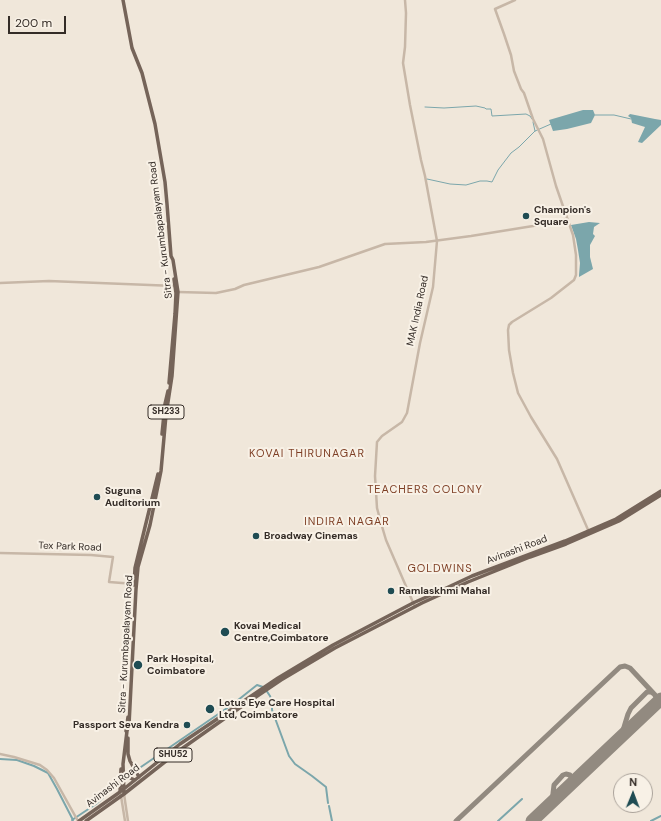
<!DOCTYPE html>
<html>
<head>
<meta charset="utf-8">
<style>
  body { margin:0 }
  #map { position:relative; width:661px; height:821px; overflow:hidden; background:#f0e7da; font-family:"DM Sans",sans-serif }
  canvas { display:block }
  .north { position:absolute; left:613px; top:773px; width:40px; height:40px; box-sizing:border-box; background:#f8f1e6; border:1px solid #aaa29a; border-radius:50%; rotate:1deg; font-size:11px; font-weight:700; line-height:16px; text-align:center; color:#342c27 }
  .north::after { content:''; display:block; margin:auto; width:14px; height:18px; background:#1f4c53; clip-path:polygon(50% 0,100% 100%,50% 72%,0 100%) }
  .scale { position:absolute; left:8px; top:16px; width:58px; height:18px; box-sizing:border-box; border:2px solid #342c27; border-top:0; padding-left:5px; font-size:12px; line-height:14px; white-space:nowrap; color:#342c27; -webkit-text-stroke:3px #f8f1e6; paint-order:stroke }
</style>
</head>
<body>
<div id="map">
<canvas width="661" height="821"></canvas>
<div class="north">N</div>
<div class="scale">200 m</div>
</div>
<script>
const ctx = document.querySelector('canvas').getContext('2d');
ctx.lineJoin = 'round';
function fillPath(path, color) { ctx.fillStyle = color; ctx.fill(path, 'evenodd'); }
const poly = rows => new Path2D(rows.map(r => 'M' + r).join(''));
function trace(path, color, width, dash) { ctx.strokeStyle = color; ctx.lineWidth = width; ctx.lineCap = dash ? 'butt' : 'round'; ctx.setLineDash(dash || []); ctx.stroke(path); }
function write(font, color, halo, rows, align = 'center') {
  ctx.font = font + ' "DM Sans",sans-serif'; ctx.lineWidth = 4; ctx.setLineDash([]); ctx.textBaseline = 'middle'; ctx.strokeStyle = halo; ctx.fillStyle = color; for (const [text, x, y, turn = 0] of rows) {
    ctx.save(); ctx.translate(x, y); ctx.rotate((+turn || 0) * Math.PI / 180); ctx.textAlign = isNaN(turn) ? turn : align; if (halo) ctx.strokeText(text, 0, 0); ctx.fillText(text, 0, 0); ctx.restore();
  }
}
fillPath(poly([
  [583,110,593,110,595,115,591,123,567,129,553,131,549,120],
  [630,114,655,119,661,120,661,125,642,143,638,142,645,127,632,123,631,118,628,116],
  [589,222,600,223,594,227,593,234,595,236,590,245,590,257,593,269,579,277,579,275,580,263,578,250,576,239,571,225]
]), '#7ba6ab');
trace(poly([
  [425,107,444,108,476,106,485,108,486,109,491,109,492,116,526,114,530,116,532,119],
  [595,115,614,115,631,119],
  [533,122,535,131],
  [427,179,450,184,466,185,480,181,487,181,492,182,498,170,511,153,519,147,535,131,551,124]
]), '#7ba6ab', 1);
trace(poly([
  [266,690,270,696,272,702,272,710,289,756,295,764,312,776,326,787,328,803],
  [0,759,17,760,34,766,48,773,57,789,73,820],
  [329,806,332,821],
  [72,820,96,804,115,787,118,783,131,776,138,769,233,704,257,685,263,687],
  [498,821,522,799],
  [651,821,661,816]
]), '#7ba6ab', 2);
trace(poly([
  [621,737,628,714,631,708,647,692,651,692,654,694,657,698,657,707,652,712,642,717],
  [552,802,554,785,563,775,566,774,570,775,573,782],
  [456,821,620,667,625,666,630,668,656,696]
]), '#928a80', 5);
trace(poly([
  [532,821,661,699]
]), '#928a80', 13);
trace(poly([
  [405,0,406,13,405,47,403,63,410,105,421,160,425,176,437,241,433,287,420,343,407,413,402,422,382,436,377,442,375,476,377,508,381,523,386,540,415,607],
  [515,0,495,9,504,34,511,55,514,71,521,89,524,93,533,119,543,139,556,186,573,235,576,255,576,275,574,280,551,298,512,322,509,325,508,330,509,350,513,373,518,393,531,417,557,459,589,532],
  [0,283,49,281,175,286],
  [178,292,216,293,235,289,244,285,319,267,385,244,426,242,471,236,533,226,567,219],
  [0,553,91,555,113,557,109,582,135,584],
  [0,754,14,757,40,765,47,770,54,778,78,821],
  [124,794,128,821],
  [121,796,125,821]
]), '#c7b7a7', 2.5);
trace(poly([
  [123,0,132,48,142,73,155,124,165,182,167,204,171,256,173,260,178,292,172,376,166,415,161,471,150,525,138,567,136,589,129,725,127,731,123,764,124,794],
  [169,383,175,314,176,293,174,279],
  [162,434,165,404,168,391],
  [134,585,135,568,158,474],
  [126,731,128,717],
  [128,738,128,754,130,761,139,777],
  [124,773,130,778,135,780],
  [120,792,121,769],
  [79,821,120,792,180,744,278,678,333,645,413,603,442,590,472,576,565,541,616,519,661,491],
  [86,821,124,794,180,750,238,709,281,680,335,648,422,603,468,582,530,557,566,544,619,521,661,495]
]), '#756459', 3.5);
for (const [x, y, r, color] of [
  [526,216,4,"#1f4c53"],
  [97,497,4,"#1f4c53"],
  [256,536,4,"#1f4c53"],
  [391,591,4,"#1f4c53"],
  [225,632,5,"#1f4c53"],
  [138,665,5,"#1f4c53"],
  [210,709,5,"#1f4c53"],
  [187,725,4,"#1f4c53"]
]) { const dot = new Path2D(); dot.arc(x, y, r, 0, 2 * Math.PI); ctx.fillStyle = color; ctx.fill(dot); trace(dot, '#f8f1e6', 1.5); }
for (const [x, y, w] of [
  [166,412,36],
  [173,755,38]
]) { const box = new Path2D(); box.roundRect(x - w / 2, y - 7, w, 14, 3); ctx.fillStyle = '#f8f1e6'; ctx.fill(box); trace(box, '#342c27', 1); }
write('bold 9px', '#342c27', null, [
  ["SH233",166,412],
  ["SHU52",173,755]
]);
write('bold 10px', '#342c27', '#f8f1e6', [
  ["Champion's",534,210],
  ["Square",534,222],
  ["Suguna",105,491],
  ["Auditorium",105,503],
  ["Broadway Cinemas",264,536],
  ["Ramlaskhmi Mahal",399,591],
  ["Kovai Medical",234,626],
  ["Centre,Coimbatore",234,638],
  ["Park Hospital,",147,659],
  ["Coimbatore",147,671],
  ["Lotus Eye Care Hospital",219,703],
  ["Ltd, Coimbatore",219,715],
  ["Passport Seva Kendra",179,725,"right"]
], 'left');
write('10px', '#342c27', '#f8f1e6', [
  ["Sitra - Kurumbapalayam Road",161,230,-97],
  ["MAK India Road",418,311,-78],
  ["Tex Park Road",70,547,2],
  ["Avinashi Road",517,550,-21],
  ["Sitra - Kurumbapalayam Road",126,644,-87],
  ["Avinashi Road",113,786,-37]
]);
ctx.letterSpacing = '1px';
write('11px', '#7e3f25', '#f8f1e6', [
  ["KOVAI THIRUNAGAR",307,454],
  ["TEACHERS COLONY",425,490],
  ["INDIRA NAGAR",347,522],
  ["GOLDWINS",440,569]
]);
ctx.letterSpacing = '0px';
</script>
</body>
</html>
